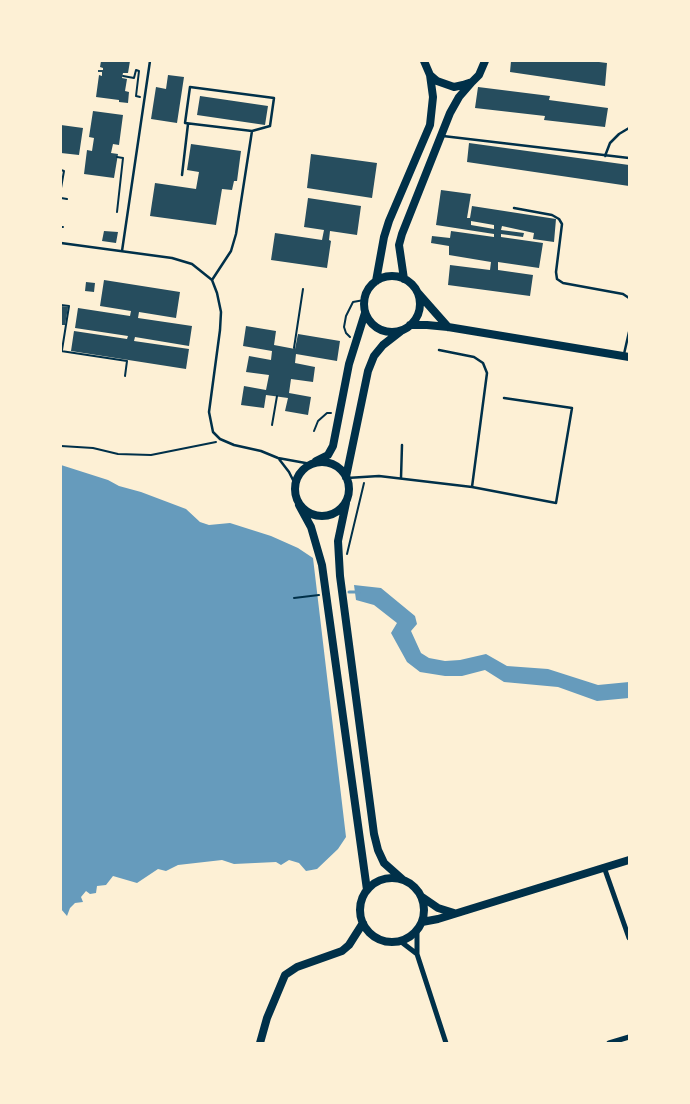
<!DOCTYPE html>
<html>
<head>
<meta charset="utf-8">
<style>
  body { margin:0 }
  #map { position:relative; width:690px; height:1104px; overflow:hidden; background:#fdf0d5; font-family:"Roboto Condensed",sans-serif }
  canvas { display:block }
  .frame { position:absolute; inset:0; border:62px solid #fdf0d5; pointer-events:none }
</style>
</head>
<body>
<div id="map">
<canvas width="690" height="1104"></canvas>
<div class="frame"></div>
</div>
<script>
const ctx = document.querySelector('canvas').getContext('2d');
ctx.lineJoin = 'round';
function fillPath(path, color) { ctx.fillStyle = color; ctx.fill(path, 'evenodd'); }
const poly = rows => new Path2D(rows.map(r => 'M' + r).join(''));
function trace(path, color, width, dash) { ctx.strokeStyle = color; ctx.lineWidth = width; ctx.lineCap = dash ? 'butt' : 'round'; ctx.setLineDash(dash || []); ctx.stroke(path); }
fillPath(poly([
  [61,465,108,480,119,486,141,492,186,509,200,522,209,525,230,523,271,536,298,548,313,558,346,837,338,849,317,869,306,871,299,863,289,860,281,865,276,862,234,864,222,860,178,865,166,871,158,869,137,883,113,876,106,885,97,886,96,893,90,894,86,891,81,897,83,902,75,903,70,908,67,916,61,909],
  [354,585,381,588,415,616,417,624,411,631,421,653,429,658,445,661,460,660,486,654,507,666,548,669,598,685,629,682,629,698,597,701,558,687,504,682,485,670,462,676,445,676,420,672,407,662,391,633,397,623,374,605,356,600]
]), '#669bbc');
trace(poly([
  [349,592,359,592]
]), '#669bbc', 3);
fillPath(poly([
  [101,61,130,61,128,73,123,73,122,78,127,79,125,91,129,92,128,103,119,102,119,100,96,97,99,75,102,76,102,72,98,72,98,70,103,70,103,68,100,67],
  [511,61,591,61,607,63,605,86,510,72],
  [168,75,184,77,177,123,151,119,156,87,166,89],
  [478,87,550,96,549,100,608,108,605,127,544,120,545,116,475,108],
  [200,96,268,106,265,125,197,115],
  [93,111,123,115,119,145,113,144,111,153,118,154,114,178,84,174,87,150,92,151,94,138,89,137],
  [61,125,83,128,79,155,61,153],
  [469,143,629,165,629,186,467,162],
  [191,144,241,151,237,181,234,181,232,190,222,189,216,225,150,216,155,183,196,189,199,172,187,170],
  [311,154,377,163,372,198,307,188],
  [441,190,471,194,467,218,470,218,472,206,556,219,554,242,533,239,534,233,502,226,501,230,524,233,523,237,501,234,501,237,543,243,539,268,498,262,498,270,533,275,530,296,448,285,450,265,490,270,491,262,449,255,449,246,431,243,432,236,450,238,451,231,494,237,494,234,436,225],
  [471,221,494,225,494,229,471,225],
  [308,198,361,206,357,235,330,231,329,240,331,241,327,268,271,260,275,233,322,240,324,230,304,227],
  [104,231,118,232,116,243,102,241],
  [104,280,180,292,176,318,139,312,138,318,192,326,189,346,135,337,134,341,189,349,186,369,71,351,74,331,127,339,128,336,75,328,78,308,130,316,131,311,100,306],
  [86,282,95,283,94,292,85,291],
  [61,306,68,307,65,325,61,325],
  [246,326,276,331,274,345,295,349,298,334,340,341,337,361,296,354,295,363,315,367,313,382,291,379,289,393,311,397,308,415,285,411,288,398,266,395,264,408,241,405,244,386,266,390,269,375,246,372,249,356,271,360,272,351,243,346]
]), '#264d5e');
trace(poly([
  [123,76,134,78,136,70,139,71,136,96,140,97],
  [117,157,123,158,117,212],
  [61,170,64,171,61,188],
  [61,198,67,199],
  [61,227,63,227],
  [61,305,69,306,62,350],
  [350,337,346,333,344,327,346,316,353,302,364,300],
  [294,348,303,289],
  [61,351,127,361,125,376],
  [272,425,277,396],
  [314,431,318,421,327,413,331,413],
  [61,446,93,448,118,454,151,455,216,442],
  [347,554,364,483],
  [294,598,319,595]
]), '#003049', 2);
trace(poly([
  [443,136,629,158],
  [605,156,610,143,619,134,629,128],
  [182,175,188,124],
  [514,208,552,215,559,219,562,224,556,272,557,279,563,283,623,294,629,298],
  [61,243,172,258,192,264,212,280,217,293,221,312,220,330,209,412,213,432,220,439,234,445,261,451,278,458,311,464],
  [122,251,150,61],
  [212,280,231,251,236,234,252,131,185,123,190,87,274,98,270,126,252,131],
  [624,354,629,332],
  [279,459,289,472,295,484],
  [347,478,379,476,472,487,487,373,483,363,474,357,439,350],
  [401,478,402,445],
  [472,487,556,503,572,408,504,398]
]), '#003049', 2.5);
trace(poly([
  [604,867,629,938],
  [417,930,417,954,446,1043],
  [400,941,417,954],
  [609,1043,629,1037]
]), '#003049', 5);
trace(poly([
  [424,61,430,75,437,81,454,87,463,85,472,82,479,75,485,61],
  '364 304a28 28 0 1 1 56 0a28 28 0 1 1-56 0Z',
  [404,279,399,245,402,234,450,113,459,97,472,82],
  [376,281,384,237,389,221,430,125,433,97,430,75],
  [418,293,448,327],
  [410,325,427,325,448,327,629,357],
  [316,461,328,455,333,446,349,364,365,313],
  '295 489a27 27 0 1 1 54 0a27 27 0 1 1-54 0Z',
  [346,477,368,371,374,356,383,345,401,331],
  [346,503,338,541,340,576,374,834,378,850,384,863,402,879],
  [299,505,311,527,322,565,367,890],
  '360 910a32 32 0 1 1 64 0a32 32 0 1 1-64 0Z',
  [422,897,438,908,454,913],
  [422,922,438,919,629,860],
  [260,1043,267,1018,285,975,297,967,342,951,349,945,363,923]
]), '#003049', 8);
</script>
</body>
</html>
